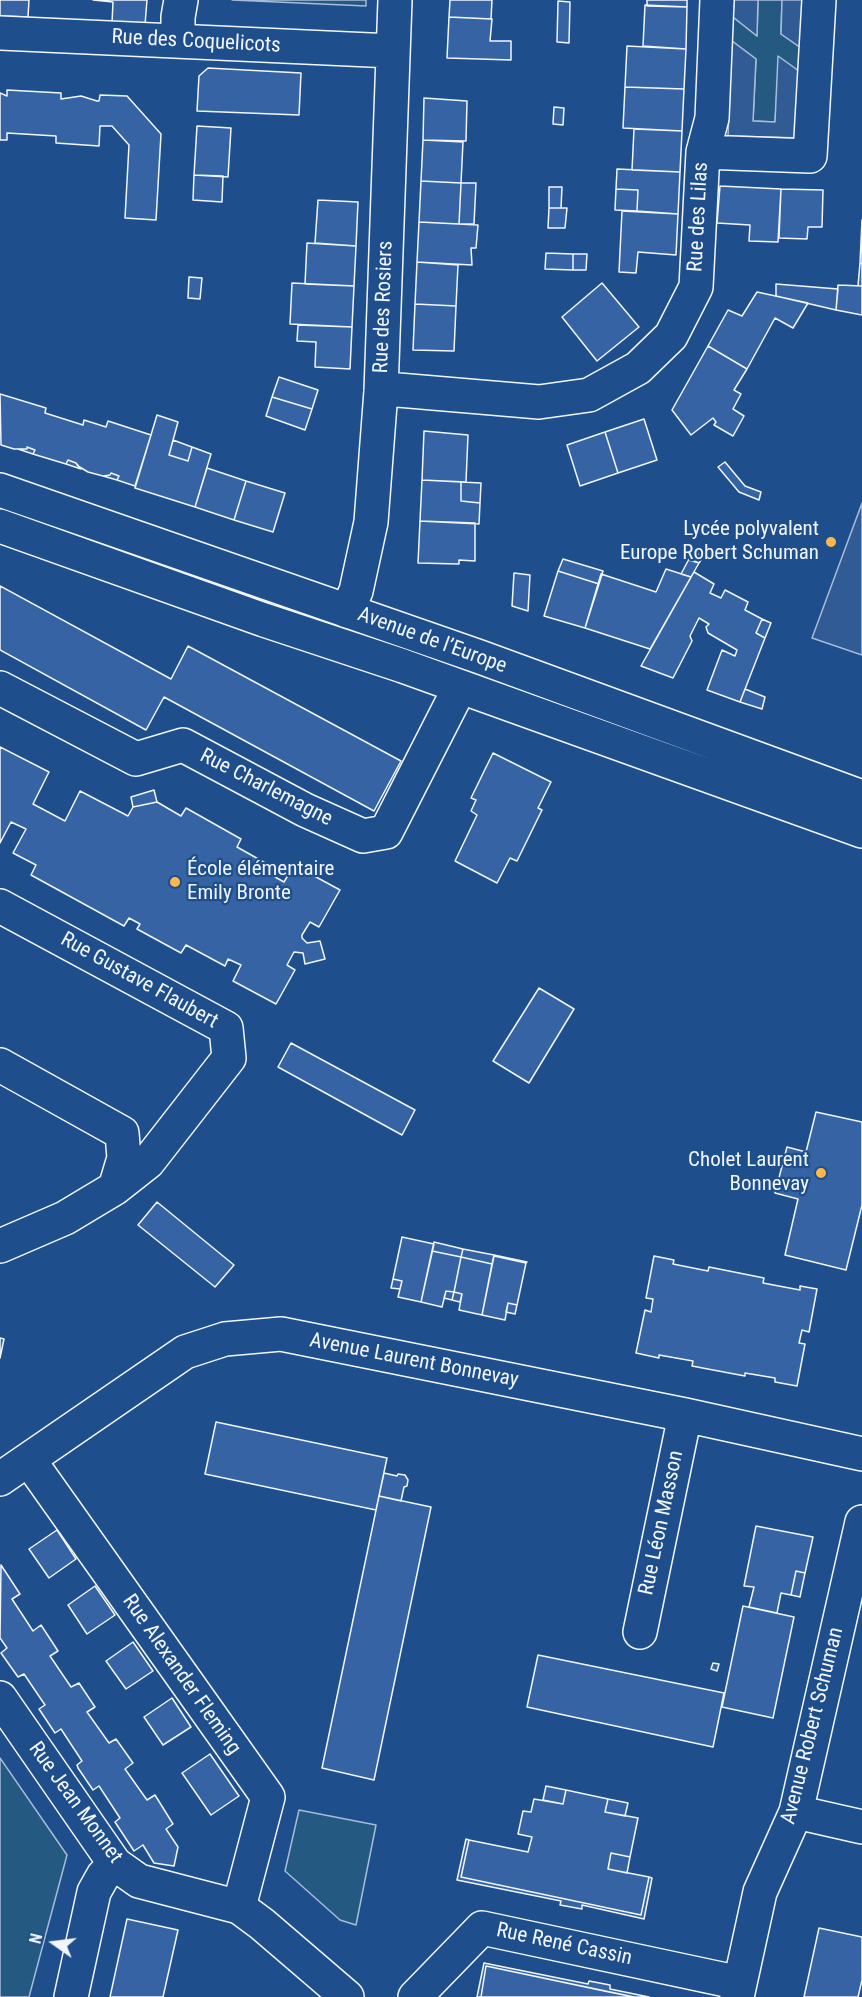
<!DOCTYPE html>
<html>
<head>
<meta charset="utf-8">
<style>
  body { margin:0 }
  #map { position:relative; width:862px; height:1997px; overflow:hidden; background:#1f4e8c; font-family:"Roboto Condensed",sans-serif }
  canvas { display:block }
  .north { position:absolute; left:24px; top:1913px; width:60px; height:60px; -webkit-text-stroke:4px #1f4e8c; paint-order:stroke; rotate:284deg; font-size:16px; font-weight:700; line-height:24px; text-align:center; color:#f2f6ff }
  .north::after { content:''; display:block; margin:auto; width:21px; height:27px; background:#f2f6ff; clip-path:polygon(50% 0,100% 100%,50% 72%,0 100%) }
</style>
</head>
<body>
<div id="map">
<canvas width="862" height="1997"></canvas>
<div class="north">N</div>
</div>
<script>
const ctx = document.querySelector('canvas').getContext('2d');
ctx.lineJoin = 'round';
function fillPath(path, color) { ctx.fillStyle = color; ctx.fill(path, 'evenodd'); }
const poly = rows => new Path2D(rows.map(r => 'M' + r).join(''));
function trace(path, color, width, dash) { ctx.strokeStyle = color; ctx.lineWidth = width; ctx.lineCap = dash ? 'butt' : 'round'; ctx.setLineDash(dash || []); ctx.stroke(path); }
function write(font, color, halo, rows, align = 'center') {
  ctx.font = font + ' "Roboto Condensed",sans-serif'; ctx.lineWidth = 4.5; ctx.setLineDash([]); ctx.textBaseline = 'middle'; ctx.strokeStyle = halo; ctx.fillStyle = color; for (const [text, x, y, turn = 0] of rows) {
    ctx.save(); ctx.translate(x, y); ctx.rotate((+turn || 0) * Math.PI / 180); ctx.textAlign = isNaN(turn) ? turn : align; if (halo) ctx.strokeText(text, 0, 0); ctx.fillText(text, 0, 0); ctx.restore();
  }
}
const green = poly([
  [232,0,366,0,366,6,232,0],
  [758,0,782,0,781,34,804,50,803,74,779,57,775,122,753,121,756,59,732,41,733,17,757,36,758,0],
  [0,1758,67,1855,29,1997,0,1997,0,1758],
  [299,1810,376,1825,356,1925,340,1920,285,1871,299,1810]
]);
fillPath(green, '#245a82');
trace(green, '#a8bbd7', 1.5);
const parking = poly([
  [734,0,758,0,757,36,733,17,734,0],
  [782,0,807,0,804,50,781,34,782,0],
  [732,41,756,59,753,121,775,122,778,56,803,74,801,138,728,136,732,41],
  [862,503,862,655,812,638,862,503]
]);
fillPath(parking, '#305b95');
trace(parking, '#a8bbd7', 1.5);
const building = poly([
  [0,0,29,0,28,17,0,16,0,0],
  [93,0,147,0,145,25,112,23,113,2,93,0],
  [450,0,492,0,491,19,449,17,450,0],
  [647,0,687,0,687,7,647,6,647,0],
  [558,1,570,2,569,43,557,42,558,1],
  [645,5,687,7,686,49,643,46,645,5],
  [449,17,492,19,490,41,511,41,511,60,447,58,449,17],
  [627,46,686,49,684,89,625,87,627,46],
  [208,68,301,73,299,115,197,111,199,76,208,68],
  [625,87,684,89,682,131,623,128,625,87],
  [7,90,61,93,61,99,81,96,97,101,99,101,100,95,127,96,161,134,156,220,125,218,129,145,112,126,100,126,99,146,56,143,56,136,7,133,7,140,0,140,0,93,7,96,7,90],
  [424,98,467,101,466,141,423,140,424,98],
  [554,107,564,108,563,125,553,124,554,107],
  [197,126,231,128,228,177,194,175,197,126],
  [634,129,682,131,680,172,632,170,634,129],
  [423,140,463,142,461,183,421,181,423,140],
  [617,169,680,172,678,214,637,211,638,190,616,189,617,169],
  [194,175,223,176,222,202,193,200,194,175],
  [421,181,461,183,459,224,419,222,421,181],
  [461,183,476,183,474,224,459,224,461,183],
  [720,186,781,189,778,242,749,241,750,225,717,223,720,186],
  [549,187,562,187,561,208,549,208,549,187],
  [616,189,638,190,637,211,615,210,616,189],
  [781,189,823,190,822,227,808,227,807,239,779,238,781,189],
  [318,200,358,202,356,246,315,243,318,200],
  [549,208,567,208,565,228,548,228,549,208],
  [622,211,678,214,676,255,638,252,636,273,619,272,622,211],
  [862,220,862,264,860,263,862,220],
  [419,222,478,225,476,248,471,248,472,265,417,262,419,222],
  [307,243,356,246,354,286,305,284,307,243],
  [546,253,573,254,573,270,545,269,546,253],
  [573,254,587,254,586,270,573,270,573,254],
  [417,262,458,265,456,306,415,304,417,262],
  [860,263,862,264,862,286,858,286,860,263],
  [189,277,202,278,200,299,188,298,189,277],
  [292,283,354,286,352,327,290,324,292,283],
  [602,283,639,327,597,361,562,317,602,283],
  [776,284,838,289,836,310,776,296,776,284],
  [838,285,862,286,862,315,836,310,838,285],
  [757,292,808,303,793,328,775,318,747,369,708,346,728,310,742,316,757,292],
  [415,304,456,306,454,351,413,350,415,304],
  [298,325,352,327,350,369,315,367,316,342,297,341,298,325],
  [708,346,747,369,734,390,741,394,733,409,744,416,733,436,714,425,716,422,713,418,691,435,672,410,708,346],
  [279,377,318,390,312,409,272,397,279,377],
  [0,394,46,408,45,413,83,425,84,420,106,427,108,421,151,435,135,486,117,480,119,476,111,473,110,475,103,476,88,472,78,466,76,463,68,460,66,464,33,454,35,450,27,447,27,449,14,449,1,445,0,394],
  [272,397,312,409,305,430,266,416,272,397],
  [157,415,178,422,169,455,188,461,192,447,211,454,195,507,135,488,157,415],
  [644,419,657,460,618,473,605,432,644,419],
  [424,431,468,435,466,482,422,480,424,431],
  [605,432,618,473,580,486,567,445,605,432],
  [173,440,192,447,188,461,169,455,173,440],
  [27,447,35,450,33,454,18,449,27,449,27,447],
  [68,460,76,463,81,469,66,464,68,460],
  [725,462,745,486,761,492,759,500,739,492,718,467,725,462],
  [207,468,246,481,234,520,195,507,207,468],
  [111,473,119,476,117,480,103,476,110,475,111,473],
  [422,480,461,482,461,501,480,503,479,524,420,521,422,480],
  [246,481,285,493,273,532,234,520,246,481],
  [461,482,481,483,480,503,461,501,461,482],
  [420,521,475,523,475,561,459,560,459,564,418,563,420,521],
  [689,551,704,556,699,563,685,559,689,551],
  [563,559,603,571,599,584,558,571,563,559],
  [689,559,699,563,691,577,681,574,689,559],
  [666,569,691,577,650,649,585,628,601,574,656,592,666,569],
  [558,571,599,584,585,628,544,616,558,571],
  [694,572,714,584,710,593,721,598,725,590,748,602,745,610,762,619,756,633,765,638,740,702,707,690,722,650,735,656,737,650,708,633,706,627,709,624,699,618,690,636,692,641,673,678,641,666,694,572],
  [514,573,530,575,528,611,512,606,514,573],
  [0,586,171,679,188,646,401,761,374,811,164,697,146,730,0,650,0,586],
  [762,619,771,623,765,638,756,633,762,619],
  [745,689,765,697,762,709,740,702,745,689],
  [0,747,49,772,33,804,65,821,80,791,128,816,133,807,157,802,181,816,186,808,241,839,237,847,278,870,275,877,284,882,294,865,340,890,319,927,310,922,302,935,302,938,307,943,320,941,325,959,305,964,303,953,294,952,287,965,295,970,276,1004,233,981,241,965,228,959,225,966,186,945,181,953,137,929,140,924,129,918,124,926,31,875,36,865,13,853,26,829,11,822,0,843,0,747],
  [493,753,551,782,538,808,542,810,517,861,510,858,497,883,455,861,477,815,471,811,476,800,471,798,493,753],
  [154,790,157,802,133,807,131,797,154,790],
  [539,988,574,1009,529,1083,493,1061,539,988],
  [291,1043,415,1110,402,1135,278,1067,291,1043],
  [816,1112,862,1122,862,1205,846,1270,785,1255,798,1199,775,1193,787,1147,806,1152,816,1112],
  [157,1202,234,1265,215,1287,138,1225,157,1202],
  [402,1237,434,1244,421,1302,398,1297,402,1281,393,1279,402,1237],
  [434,1242,463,1249,461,1257,432,1251,434,1242],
  [463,1249,494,1255,492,1264,461,1257,463,1249],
  [432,1251,461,1257,454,1292,446,1291,442,1307,421,1302,432,1251],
  [494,1255,527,1262,526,1263,494,1256,494,1255],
  [494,1256,526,1263,517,1305,508,1303,505,1320,482,1315,494,1256],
  [654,1256,674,1260,673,1264,708,1271,709,1267,764,1278,763,1283,800,1290,800,1286,817,1289,809,1332,802,1330,799,1343,805,1344,797,1386,775,1382,775,1378,745,1373,745,1376,692,1366,693,1361,659,1355,659,1358,636,1353,645,1310,651,1312,653,1299,646,1298,654,1256],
  [461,1257,492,1264,482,1315,459,1310,462,1294,454,1292,461,1257],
  [393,1279,402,1281,400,1289,391,1288,393,1279],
  [446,1291,454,1292,452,1300,444,1298,446,1291],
  [454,1292,462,1294,460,1302,452,1300,454,1292],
  [508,1303,517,1305,515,1314,506,1312,508,1303],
  [0,1338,4,1339,0,1358,0,1338],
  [216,1422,387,1458,376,1510,205,1474,216,1422],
  [384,1473,397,1476,398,1474,405,1475,408,1480,407,1486,404,1487,401,1501,379,1496,384,1473],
  [379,1496,431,1507,374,1780,322,1768,379,1496],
  [756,1526,813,1537,805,1573,796,1571,791,1595,781,1593,777,1613,749,1607,754,1587,744,1586,756,1526],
  [57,1530,76,1559,49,1578,29,1549,57,1530],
  [1,1565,20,1594,12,1599,33,1631,41,1625,58,1651,50,1656,71,1687,79,1683,95,1707,87,1712,109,1743,116,1739,133,1763,125,1769,147,1800,155,1795,173,1824,166,1829,178,1847,174,1866,154,1863,143,1845,134,1851,115,1822,120,1818,99,1786,93,1790,78,1768,77,1765,82,1761,61,1729,55,1733,39,1709,45,1705,24,1674,18,1677,1,1653,7,1648,0,1638,1,1565],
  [796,1571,805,1573,800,1597,791,1595,796,1571],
  [95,1586,115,1615,87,1634,68,1605,95,1586],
  [743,1606,794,1617,773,1718,722,1707,743,1606],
  [133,1642,153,1671,126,1689,106,1661,133,1642],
  [538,1655,724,1693,713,1747,527,1707,538,1655],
  [713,1663,719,1664,717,1671,711,1669,713,1663],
  [172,1698,191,1727,163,1745,144,1717,172,1698],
  [210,1754,239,1796,211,1815,182,1773,210,1754],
  [546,1786,566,1790,563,1804,543,1800,546,1786],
  [566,1790,608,1799,605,1812,638,1818,630,1857,611,1853,608,1869,649,1877,641,1915,461,1877,469,1840,528,1852,532,1837,518,1834,523,1811,531,1812,534,1799,563,1804,566,1790],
  [608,1799,628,1803,625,1816,605,1812,608,1799],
  [466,1839,469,1840,461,1877,641,1915,649,1877,652,1878,644,1919,582,1905,582,1909,560,1905,561,1901,457,1880,466,1839],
  [611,1853,630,1857,627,1873,608,1869,611,1853],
  [127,1919,178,1930,163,1997,110,1997,127,1919],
  [819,1928,862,1937,862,1980,858,1997,804,1997,819,1928],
  [484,1963,588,1984,589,1981,610,1985,610,1989,649,1997,634,1997,486,1966,481,1997,477,1997,484,1963],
  [486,1966,609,1992,634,1997,481,1997,486,1966]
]);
fillPath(building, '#3563a3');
trace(building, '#f2f6ff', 1.5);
const minor = poly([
  [0,33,392,51],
  [178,41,178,17,181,0],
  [703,152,810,156,819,0],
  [381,391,398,390,539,402,589,395,638,368,671,336,696,287,703,152,712,118,717,0],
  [347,611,356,591,371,522,381,391,395,0],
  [0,688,136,759,183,745,305,810,363,836,386,832,460,687],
  [0,906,226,1028,229,1058,148,1162,115,1188,65,1218,0,1246],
  [0,1065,122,1133,124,1158,115,1188],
  [29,1460,268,1797,239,1907],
  [0,1479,185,1352,225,1339,281,1334,685,1415,862,1454],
  [640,1632,685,1415],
  [0,1698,115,1864,139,1881,239,1907,262,1924,347,1997],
  [796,1812,862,1827],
  [71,1997,94,1892,103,1876,115,1864],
  [415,1997,482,1928,740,1983],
  [737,1997,760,1892,796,1812,862,1522]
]);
const major = poly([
  [0,490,480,657,862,797],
  [0,526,264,620,403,666,862,831]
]);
trace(minor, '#f2f6ff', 36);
trace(major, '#f2f6ff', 36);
trace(minor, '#1f4e8c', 33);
trace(major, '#1f4e8c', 33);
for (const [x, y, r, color] of [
  [831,542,6,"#ffb74d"],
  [175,882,6,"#ffb74d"],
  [821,1173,6,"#ffb74d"]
]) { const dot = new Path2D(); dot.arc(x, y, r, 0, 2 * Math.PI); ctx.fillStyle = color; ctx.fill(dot); trace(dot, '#1f4e8c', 2); }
write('21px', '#f2f6ff', '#1f4e8c', [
  ["Rue des Coquelicots",196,42,3],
  ["Rue des Lilas",699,217,-87],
  ["Rue des Rosiers",384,307,-88],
  ["Avenue de l’Europe",432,641,20],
  ["Rue Charlemagne",266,788,27],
  ["Rue Gustave Flaubert",139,981,29],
  ["Avenue Laurent Bonnevay",414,1361,11],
  ["Rue Léon Masson",662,1523,-78],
  ["Rue Alexander Fleming",181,1675,55],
  ["Avenue Robert Schuman",813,1726,-76],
  ["Rue Jean Monnet",75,1803,54],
  ["Rue René Cassin",564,1945,12]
]);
write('21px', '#f2f6ff', '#1f4e8c', [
  ["Lycée polyvalent",819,530],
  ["Europe Robert Schuman",819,554],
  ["École élémentaire",187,870,"left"],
  ["Emily Bronte",187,894,"left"],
  ["Cholet Laurent",809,1161],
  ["Bonnevay",809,1185]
], 'right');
</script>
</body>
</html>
